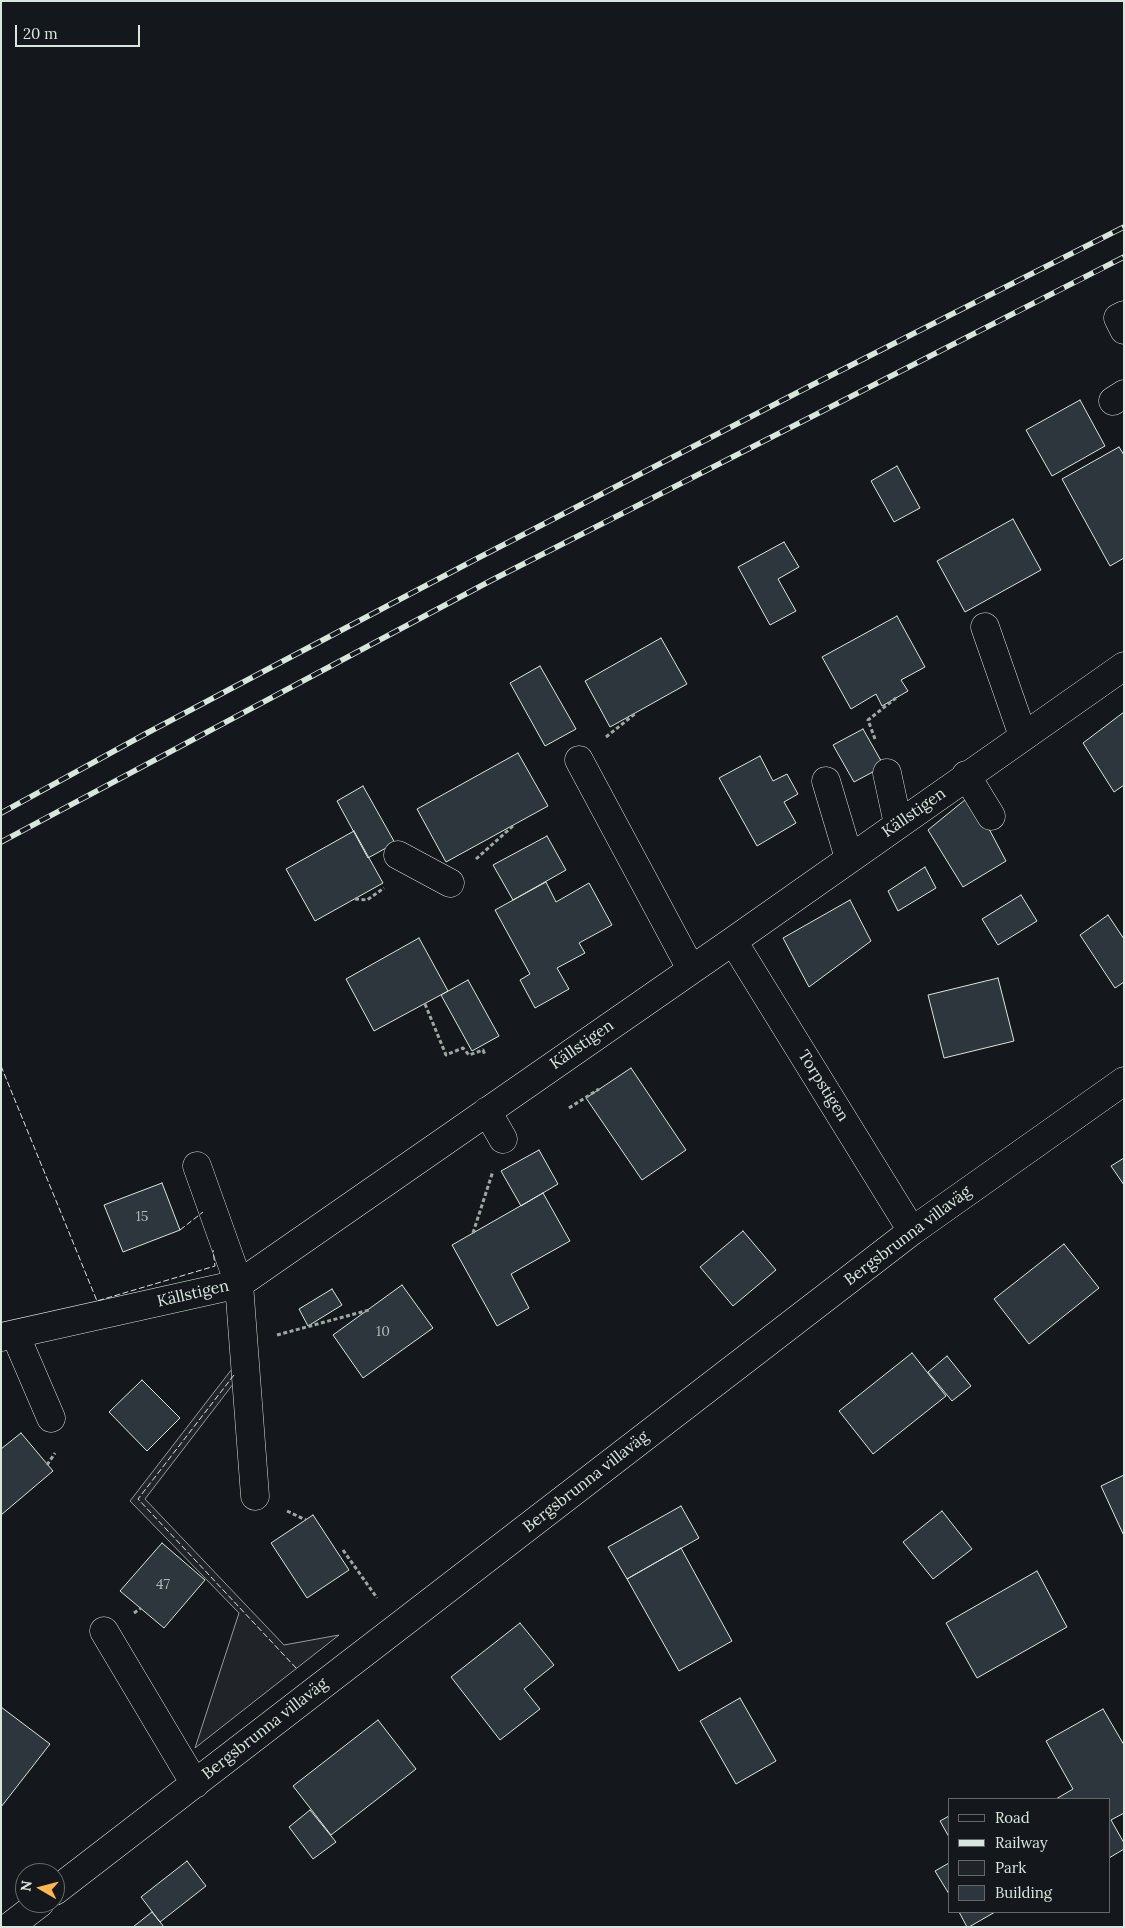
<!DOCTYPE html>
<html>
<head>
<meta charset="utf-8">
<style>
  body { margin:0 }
  #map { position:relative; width:1125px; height:1928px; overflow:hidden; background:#14181c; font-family:Lora,serif }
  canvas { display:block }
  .frame { position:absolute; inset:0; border:2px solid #d8e6dc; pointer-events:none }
  .legend { position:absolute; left:948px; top:1798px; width:162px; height:115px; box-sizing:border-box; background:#14181c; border:1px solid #626a69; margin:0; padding:6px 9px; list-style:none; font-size:15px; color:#d8e6dc }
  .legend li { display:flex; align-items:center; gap:10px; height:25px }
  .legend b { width:25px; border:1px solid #626a69 }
  .north { position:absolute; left:15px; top:1863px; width:50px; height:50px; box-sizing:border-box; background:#14181c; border:1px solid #626a69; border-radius:50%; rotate:278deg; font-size:14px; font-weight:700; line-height:20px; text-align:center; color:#d8e6dc }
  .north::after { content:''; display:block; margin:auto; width:18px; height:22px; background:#ffb74d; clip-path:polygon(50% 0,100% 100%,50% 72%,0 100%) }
  .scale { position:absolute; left:15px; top:25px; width:125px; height:22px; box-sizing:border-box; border:2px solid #d8e6dc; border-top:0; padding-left:6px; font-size:15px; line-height:18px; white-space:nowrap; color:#d8e6dc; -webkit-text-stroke:4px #14181c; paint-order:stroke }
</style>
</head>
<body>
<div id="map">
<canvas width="1125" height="1928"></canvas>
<div class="frame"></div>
<ul class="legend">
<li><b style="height:6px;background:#14181c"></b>Road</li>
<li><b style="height:6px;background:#d8e6dc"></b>Railway</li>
<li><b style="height:14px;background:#202428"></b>Park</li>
<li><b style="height:14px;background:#2c363c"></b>Building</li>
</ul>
<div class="north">N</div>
<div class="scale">20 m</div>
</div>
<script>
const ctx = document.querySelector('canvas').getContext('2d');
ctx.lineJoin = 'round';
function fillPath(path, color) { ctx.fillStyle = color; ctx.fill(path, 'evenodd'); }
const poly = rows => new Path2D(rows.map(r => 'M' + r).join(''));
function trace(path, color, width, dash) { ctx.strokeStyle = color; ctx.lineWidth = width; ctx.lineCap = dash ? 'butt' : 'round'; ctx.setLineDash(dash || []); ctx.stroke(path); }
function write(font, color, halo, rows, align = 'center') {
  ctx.font = font + ' Lora,serif'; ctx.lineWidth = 4; ctx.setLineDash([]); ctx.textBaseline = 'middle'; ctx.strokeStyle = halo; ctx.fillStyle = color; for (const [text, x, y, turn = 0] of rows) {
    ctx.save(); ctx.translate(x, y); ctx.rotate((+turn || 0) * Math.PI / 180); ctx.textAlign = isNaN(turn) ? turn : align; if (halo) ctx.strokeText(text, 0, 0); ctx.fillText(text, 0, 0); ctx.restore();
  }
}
const green = poly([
  [235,1365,237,1379,145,1499,284,1645,339,1635,195,1748,239,1613,130,1501,235,1365]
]);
fillPath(green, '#202428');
trace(green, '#939e99', 1);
const building = poly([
  [1080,400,1105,446,1052,476,1026,430,1080,400],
  [1119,447,1124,455,1124,558,1110,566,1062,479,1119,447],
  [897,466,920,508,894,522,871,481,897,466],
  [1013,519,1041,570,965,612,937,561,1013,519],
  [784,542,799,567,778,579,796,611,770,625,738,567,784,542],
  [897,616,925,667,901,680,908,691,882,706,876,694,851,709,822,657,897,616],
  [661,638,687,684,610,727,585,681,661,638],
  [540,666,576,729,545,746,510,683,540,666],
  [1124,712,1124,785,1114,792,1083,743,1124,712],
  [863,729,884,766,854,782,833,745,863,729],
  [518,753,548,806,446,862,417,809,518,753],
  [760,756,773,781,787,774,798,794,784,802,796,823,757,846,719,778,760,756],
  [363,786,395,843,368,858,337,801,363,786],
  [971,795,1006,861,963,887,928,830,971,795],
  [354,831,383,883,315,921,286,869,354,831],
  [547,836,566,870,513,900,493,865,547,836],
  [925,867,936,888,898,911,888,891,925,867],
  [546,882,556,902,589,883,612,925,579,943,585,953,557,968,569,989,535,1008,520,980,530,974,495,910,546,882],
  [1021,895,1037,921,998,945,982,919,1021,895],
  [850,900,871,941,809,987,783,938,850,900],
  [1108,915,1124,939,1124,982,1115,988,1080,935,1108,915],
  [419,938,448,991,374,1031,346,979,419,938],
  [998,978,1014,1041,944,1058,928,995,998,978],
  [468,980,499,1036,472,1051,441,995,468,980],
  [631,1068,686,1150,642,1180,586,1098,631,1068],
  [539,1150,558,1184,521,1206,501,1171,539,1150],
  [1124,1158,1124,1185,1111,1166,1124,1158],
  [162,1183,180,1230,123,1252,104,1205,162,1183],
  [543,1193,570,1241,511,1274,529,1308,497,1326,452,1245,543,1193],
  [743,1231,776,1270,733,1306,700,1267,743,1231],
  [1064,1244,1099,1288,1029,1344,994,1299,1064,1244],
  [402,1285,433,1328,363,1378,333,1335,402,1285],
  [332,1289,342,1305,308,1326,299,1309,332,1289],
  [912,1353,946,1396,873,1454,839,1411,912,1353],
  [947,1356,971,1386,952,1401,928,1372,947,1356],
  [142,1380,180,1418,147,1451,109,1412,142,1380],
  [21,1433,53,1471,1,1515,1,1449,21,1433],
  [1124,1475,1124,1536,1101,1486,1124,1475],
  [681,1506,699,1538,627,1579,608,1547,681,1506],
  [942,1511,972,1549,933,1579,903,1542,942,1511],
  [313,1515,349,1570,307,1598,271,1543,313,1515],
  [162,1543,205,1580,164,1628,120,1591,162,1543],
  [681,1548,732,1641,679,1671,627,1579,681,1548],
  [1037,1571,1067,1627,977,1678,946,1623,1037,1571],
  [520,1623,554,1665,524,1689,540,1709,500,1740,451,1677,520,1623],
  [740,1698,776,1761,736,1784,700,1721,740,1698],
  [1,1707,50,1744,1,1807,1,1707],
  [1103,1709,1124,1745,1124,1813,1111,1820,1124,1843,1124,1849,1109,1858,1109,1799,1056,1799,1073,1789,1046,1741,1103,1709],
  [378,1720,416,1769,331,1835,293,1786,378,1720],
  [310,1810,336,1842,313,1859,289,1827,310,1810],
  [949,1816,949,1837,940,1821,949,1816],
  [187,1861,206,1886,160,1922,141,1897,187,1861],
  [949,1863,949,1894,935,1871,949,1863],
  [152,1912,164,1927,133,1927,152,1912],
  [959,1912,995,1912,969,1927,967,1927,959,1912]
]);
fillPath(building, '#2c363c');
trace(building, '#d8e6dc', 1);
const minor = poly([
  [1124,315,1118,318,1124,330],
  [1113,401,1124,394],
  [985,627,1023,736],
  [579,760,691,969],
  [887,773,898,824],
  [966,775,991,816],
  [826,781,849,858],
  [398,855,450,883],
  [733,941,912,1231],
  [487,1111,503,1139],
  [197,1166,239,1284,255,1496],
  [15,1334,51,1418],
  [1,1337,239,1284,733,941,1124,666],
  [104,1631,195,1784],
  [55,1891,912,1231,1124,1081],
  [9,1927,40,1903]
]);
trace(minor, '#d8e6dc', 29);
trace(poly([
  [606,737,636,713],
  [875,739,868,720,896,698],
  [476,859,514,825],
  [355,899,367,900,384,888],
  [425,1004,446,1055,463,1048,469,1055,483,1050,485,1055],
  [569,1108,599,1089],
  [473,1233,493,1171],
  [277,1335,369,1310],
  [47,1465,55,1453],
  [287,1511,306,1520],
  [343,1550,377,1598],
  [134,1613,141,1608]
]), '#9da8a2', 3, [4, 2.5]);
trace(minor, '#14181c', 28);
const rail = poly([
  [1,813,147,733,478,558,812,385,1124,227],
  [1,842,492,580,1124,257]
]);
trace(rail, '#d8e6dc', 5.5);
trace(rail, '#14181c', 4, [11]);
trace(poly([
  [1,1066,97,1301,215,1266,213,1250],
  [180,1230,203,1212],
  [234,1375,138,1499,297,1669]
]), '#d8e6dc', 1, [6, 2.5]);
write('14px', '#adbab4', null, [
  ["15",142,1217],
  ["10",383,1332],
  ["47",163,1585]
]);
write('16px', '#d8e6dc', '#14181c', [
  ["Källstigen",914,813,-35],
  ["Källstigen",582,1045,-35],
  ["Torpstigen",823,1086,58],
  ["Bergsbrunna villaväg",908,1236,-37],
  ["Källstigen",193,1294,-13],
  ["Bergsbrunna villaväg",586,1482,-38],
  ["Bergsbrunna villaväg",265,1729,-38]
]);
</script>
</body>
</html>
